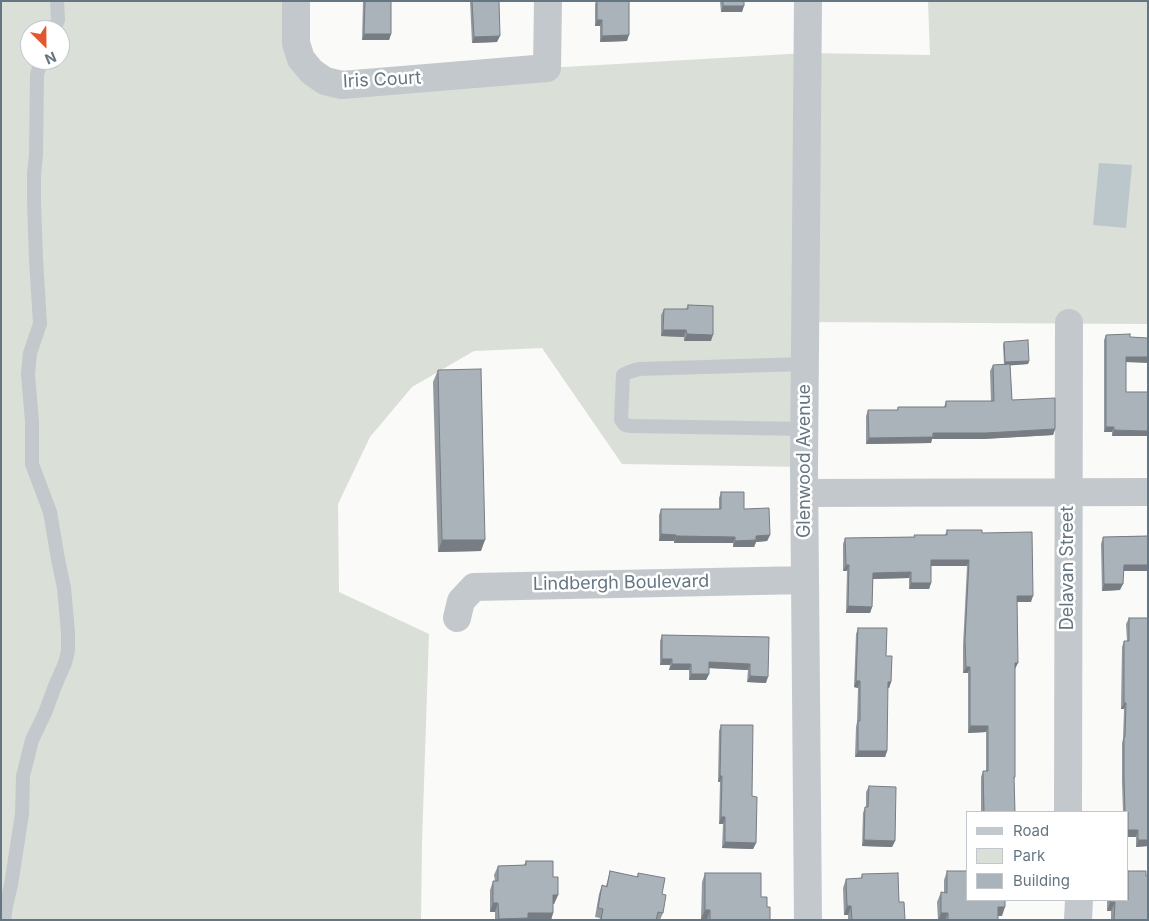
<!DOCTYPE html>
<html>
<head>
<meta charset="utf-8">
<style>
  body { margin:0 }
  #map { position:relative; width:1149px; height:921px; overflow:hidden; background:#fafaf8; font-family:Inter,sans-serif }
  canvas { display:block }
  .frame { position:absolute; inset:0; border:2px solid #657683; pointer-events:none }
  .legend { position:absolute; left:966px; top:811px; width:162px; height:90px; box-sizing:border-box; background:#fff; border:1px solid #c1c8cd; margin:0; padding:6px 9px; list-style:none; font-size:15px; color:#657683 }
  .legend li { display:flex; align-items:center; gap:10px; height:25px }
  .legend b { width:25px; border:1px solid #c1c8cd }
  .north { position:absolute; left:20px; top:20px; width:50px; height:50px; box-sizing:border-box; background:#fff; border:1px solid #c1c8cd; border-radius:50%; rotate:157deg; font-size:14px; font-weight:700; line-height:20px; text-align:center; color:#657683 }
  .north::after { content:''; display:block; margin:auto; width:18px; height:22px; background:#e4572e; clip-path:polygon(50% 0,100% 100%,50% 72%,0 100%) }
</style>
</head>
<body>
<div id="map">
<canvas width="1149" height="921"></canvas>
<div class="frame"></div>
<ul class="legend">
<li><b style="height:6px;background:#c3c8cc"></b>Road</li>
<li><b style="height:14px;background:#dadfd7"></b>Park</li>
<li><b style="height:14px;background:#aab3b9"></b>Building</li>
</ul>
<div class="north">N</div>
</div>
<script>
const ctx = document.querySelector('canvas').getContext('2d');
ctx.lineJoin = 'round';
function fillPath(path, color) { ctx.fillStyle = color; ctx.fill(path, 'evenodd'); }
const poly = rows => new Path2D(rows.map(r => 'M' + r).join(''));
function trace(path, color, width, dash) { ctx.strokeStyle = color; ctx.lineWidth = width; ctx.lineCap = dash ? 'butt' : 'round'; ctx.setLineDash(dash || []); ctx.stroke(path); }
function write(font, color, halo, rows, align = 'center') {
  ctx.font = font + ' Inter,sans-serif'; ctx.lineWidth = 5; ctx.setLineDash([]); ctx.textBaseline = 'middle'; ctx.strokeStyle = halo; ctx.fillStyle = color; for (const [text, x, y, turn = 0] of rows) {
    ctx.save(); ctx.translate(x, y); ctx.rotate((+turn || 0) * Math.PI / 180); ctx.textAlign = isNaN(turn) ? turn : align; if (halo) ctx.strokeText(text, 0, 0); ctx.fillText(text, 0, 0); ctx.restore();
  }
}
fillPath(poly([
  [1,1,296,1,312,72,547,68,807,53,930,55,928,1,1148,1,1148,324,806,322,804,467,622,464,542,348,474,351,412,387,370,437,338,504,339,592,429,634,422,842,421,920,1,920],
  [30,30,60,30,60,60,30,60]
]), '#dadfd7');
fillPath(poly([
  [1099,163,1132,165,1126,228,1093,225]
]), '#bbc7cb');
trace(poly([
  [54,30,58,20,57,1],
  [805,429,632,426,625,425,621,420,623,375,629,372,639,369,805,364],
  [4,920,6,906,11,885,22,814,23,776,32,740,45,713,55,686,65,663,68,651,68,632,64,588,58,559,50,512,32,464,32,422,28,374,30,353,40,324,36,259,34,201,34,174,36,155,37,75,41,60]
]), '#c3c8cc', 14);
trace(poly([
  [296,1,296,43,301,59,312,72,325,81,342,85,547,68,548,1],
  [808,1,804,467,808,920],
  [804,493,1148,492],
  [457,618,461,601,474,587,805,580],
  [1068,812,1069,323],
  [1078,920,1079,900]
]), '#c3c8cc', 28);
fillPath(poly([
  [363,1,391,1,391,34,389,40,362,40],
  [470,1,499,1,497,42,472,43],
  [596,1,629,1,627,41,600,42,600,26,595,26,595,4],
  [720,1,744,1,742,12,721,12],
  [688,305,711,341,684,341,684,337,661,336,661,315,664,309,686,309],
  [1106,335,1126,362,1126,392,1148,392,1112,436,1112,432,1104,432,1104,340],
  [1004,342,1029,361,1028,364,1010,365,1012,400,1055,429,1053,435,983,439,932,439,931,443,866,444,866,416,868,410,897,410,898,407,944,407,946,401,991,401,990,371,993,365,1004,364,1003,345],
  [438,370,481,551,438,552,433,382],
  [721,492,744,509,770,535,767,541,756,542,754,547,733,547,733,543,674,543,674,541,659,541,659,515,661,509,719,509,719,498],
  [947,530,982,533,1031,602,1017,602,1015,669,1015,777,1014,780,1015,812,981,812,981,777,983,771,986,771,986,732,968,733,968,673,963,673,963,646,967,566,931,566,931,583,929,589,909,589,909,578,873,579,872,607,870,613,846,613,847,571,843,571,843,544,845,538,914,537,914,535,945,535],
  [1148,536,1148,571,1123,571,1120,590,1102,591,1101,544,1103,537],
  [1129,618,1148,846,1136,847,1136,837,1128,837,1128,812,1123,812,1122,783,1122,743,1123,739,1124,709,1121,709,1122,647,1124,641,1127,641,1126,624],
  [858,628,886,656,891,682,889,688,887,688,887,751,885,757,855,757,856,727,857,722,858,688,854,687,856,634],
  [662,635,769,637,766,683,747,682,748,670,709,668,709,674,706,680,689,680,689,670,669,670,670,665,660,665,660,641],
  [721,725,752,796,756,843,753,849,722,848,723,824,719,824,720,782,718,782,719,731],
  [869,786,895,841,892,847,862,846,863,813,865,807,866,807,866,792],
  [526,861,553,877,558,895,554,904,553,904,553,913,551,920,495,920,495,912,490,912,490,890,493,881,495,881,494,875,498,866,524,865],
  [610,871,637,877,638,873,662,894,663,913,660,920,599,920,600,918,595,917,599,894,602,885,606,886],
  [947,871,1002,916,998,916,998,920,938,920,937,902,941,892,944,893,944,880],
  [705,873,761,897,767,907,770,920,701,919,702,882],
  [862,874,899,902,905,920,848,920,848,915,844,915,843,888,846,879,861,879],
  [1146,876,1148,920,1111,920,1111,911,1107,911,1107,900,1128,900]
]), '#929a9f');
fillPath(poly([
  [723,6,744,6,742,12,721,12],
  [597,20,602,20,600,26,595,26],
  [364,34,391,34,389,40,362,40],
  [629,35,627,41,600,42,602,36],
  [500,36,497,42,472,43,474,37],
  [663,330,686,330,684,337,661,336],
  [687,334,713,335,711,341,684,341],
  [1126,357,1148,357,1148,363,1124,362],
  [1029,361,1028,364,1004,366,1005,362],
  [1106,427,1114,427,1112,432,1104,432],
  [1055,429,1053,435,983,439,932,439,931,443,866,444,869,438,933,433],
  [1114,430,1148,431,1148,436,1112,436],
  [661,534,676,535,674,541,659,541],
  [770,535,767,541,756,542,754,547,733,547,735,541,756,536],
  [676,536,735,537,733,543,674,543],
  [442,540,485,540,481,551,438,552],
  [931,560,969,560,967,566,929,566],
  [846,565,849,565,847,571,843,571],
  [1124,565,1148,565,1148,571,1121,571],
  [911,572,909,578,871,579,873,573],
  [911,583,931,583,929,589,909,589],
  [1104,584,1123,584,1120,590,1102,591],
  [1017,596,1033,596,1031,602,1015,602],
  [848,606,872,607,870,613,846,613],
  [662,659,672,659,670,665,660,665],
  [709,662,750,664,748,670,707,668],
  [1015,663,1018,663,1015,669,1012,669],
  [672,664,691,664,689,670,669,670],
  [966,667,970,667,968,673,963,673],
  [691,674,709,674,706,680,689,680],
  [750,676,768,677,766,683,747,682],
  [856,681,860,681,858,688,854,687],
  [888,682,891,682,889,688,885,688],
  [1124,703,1126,703,1124,709,1121,709],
  [970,726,988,726,986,732,968,733],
  [858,751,887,751,885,757,855,757],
  [720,776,722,776,720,782,718,782],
  [721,817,725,817,723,824,719,824],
  [1128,830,1138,830,1136,837,1128,837],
  [864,840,895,841,892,847,862,846],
  [1138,840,1148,840,1148,846,1136,847],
  [725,842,756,843,753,849,722,848],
  [553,895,558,895,554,904,550,904],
  [1110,902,1115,902,1111,911,1107,911],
  [493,903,498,903,495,912,490,912],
  [847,906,851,906,848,915,844,915],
  [998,907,1005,907,1002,916,995,916],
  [705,910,710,910,707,919,701,919],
  [528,913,553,913,551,920,498,920,499,919],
  [941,913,948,913,945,920,938,920]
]), '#777d82');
const building = poly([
  [365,1,391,1,391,34,364,34,365,1],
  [472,1,499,1,500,36,474,37,472,1],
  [597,1,629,1,629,35,602,36,602,20,597,20,597,1],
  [723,1,744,1,744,6,723,6,723,1],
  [688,305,713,306,713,335,687,334,686,330,663,330,664,309,688,309,688,305],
  [1130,334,1130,337,1148,338,1148,357,1126,357,1126,392,1148,392,1148,431,1114,430,1114,427,1106,427,1106,335,1130,334],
  [1028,340,1029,361,1005,362,1004,342,1028,340],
  [1010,364,1012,400,1055,398,1055,429,986,433,933,433,933,437,869,438,868,410,898,410,898,407,946,407,946,401,994,401,993,365,1010,364],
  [481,369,485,540,442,540,438,370,481,369],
  [721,492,744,492,744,509,769,508,770,535,756,536,756,540,735,541,735,537,676,536,676,535,661,534,661,509,721,509,721,492],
  [947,530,982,530,982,533,1032,532,1033,596,1017,596,1018,663,1015,663,1015,777,1014,777,1015,812,984,812,983,771,988,771,988,726,970,726,970,667,966,667,965,640,969,560,931,560,931,583,911,583,911,572,873,573,872,607,848,606,849,565,846,565,845,538,915,537,914,535,947,535,947,530],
  [1148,536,1148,565,1124,565,1123,584,1104,584,1103,537,1148,536],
  [1129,618,1148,618,1148,840,1138,840,1138,830,1128,830,1128,812,1125,812,1124,776,1124,737,1125,737,1126,703,1124,703,1124,641,1129,641,1129,618],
  [858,628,887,628,886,656,892,656,891,682,888,682,887,751,858,751,858,721,860,721,860,681,856,681,858,628],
  [662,635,769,637,768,677,750,676,750,664,709,662,709,674,691,674,691,664,672,664,672,659,662,659,662,635],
  [721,725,753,725,752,796,757,797,756,843,725,842,725,817,721,817,722,776,720,776,721,725],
  [869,786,896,787,895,841,864,840,865,807,868,807,869,786],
  [526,861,553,861,553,877,558,877,558,895,553,895,553,913,528,913,528,918,499,919,498,903,493,903,493,881,498,881,498,866,526,865,526,861],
  [610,871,638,877,638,873,665,878,662,894,666,895,663,913,658,912,656,920,601,920,603,909,598,908,602,885,607,887,610,871],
  [947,871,968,871,968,900,1005,900,1005,907,998,907,998,920,948,920,948,913,941,913,941,892,947,893,947,871],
  [1128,871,1146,871,1146,876,1148,876,1148,920,1114,920,1115,902,1110,902,1110,900,1128,900,1128,871],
  [705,873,761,873,761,897,767,897,767,907,770,907,770,920,710,920,710,910,705,910,705,873],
  [898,873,899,902,904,902,905,920,852,920,851,906,847,906,846,879,862,878,862,874,898,873]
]);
fillPath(building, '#aab3b9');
trace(building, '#777d82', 1);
write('18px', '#657683', '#fff', [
  ["Iris Court",382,80,-3],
  ["Glenwood Avenue",805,461,-90],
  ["Delavan Street",1068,568,-90],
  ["Lindbergh Boulevard",621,583,-1]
]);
</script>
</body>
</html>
